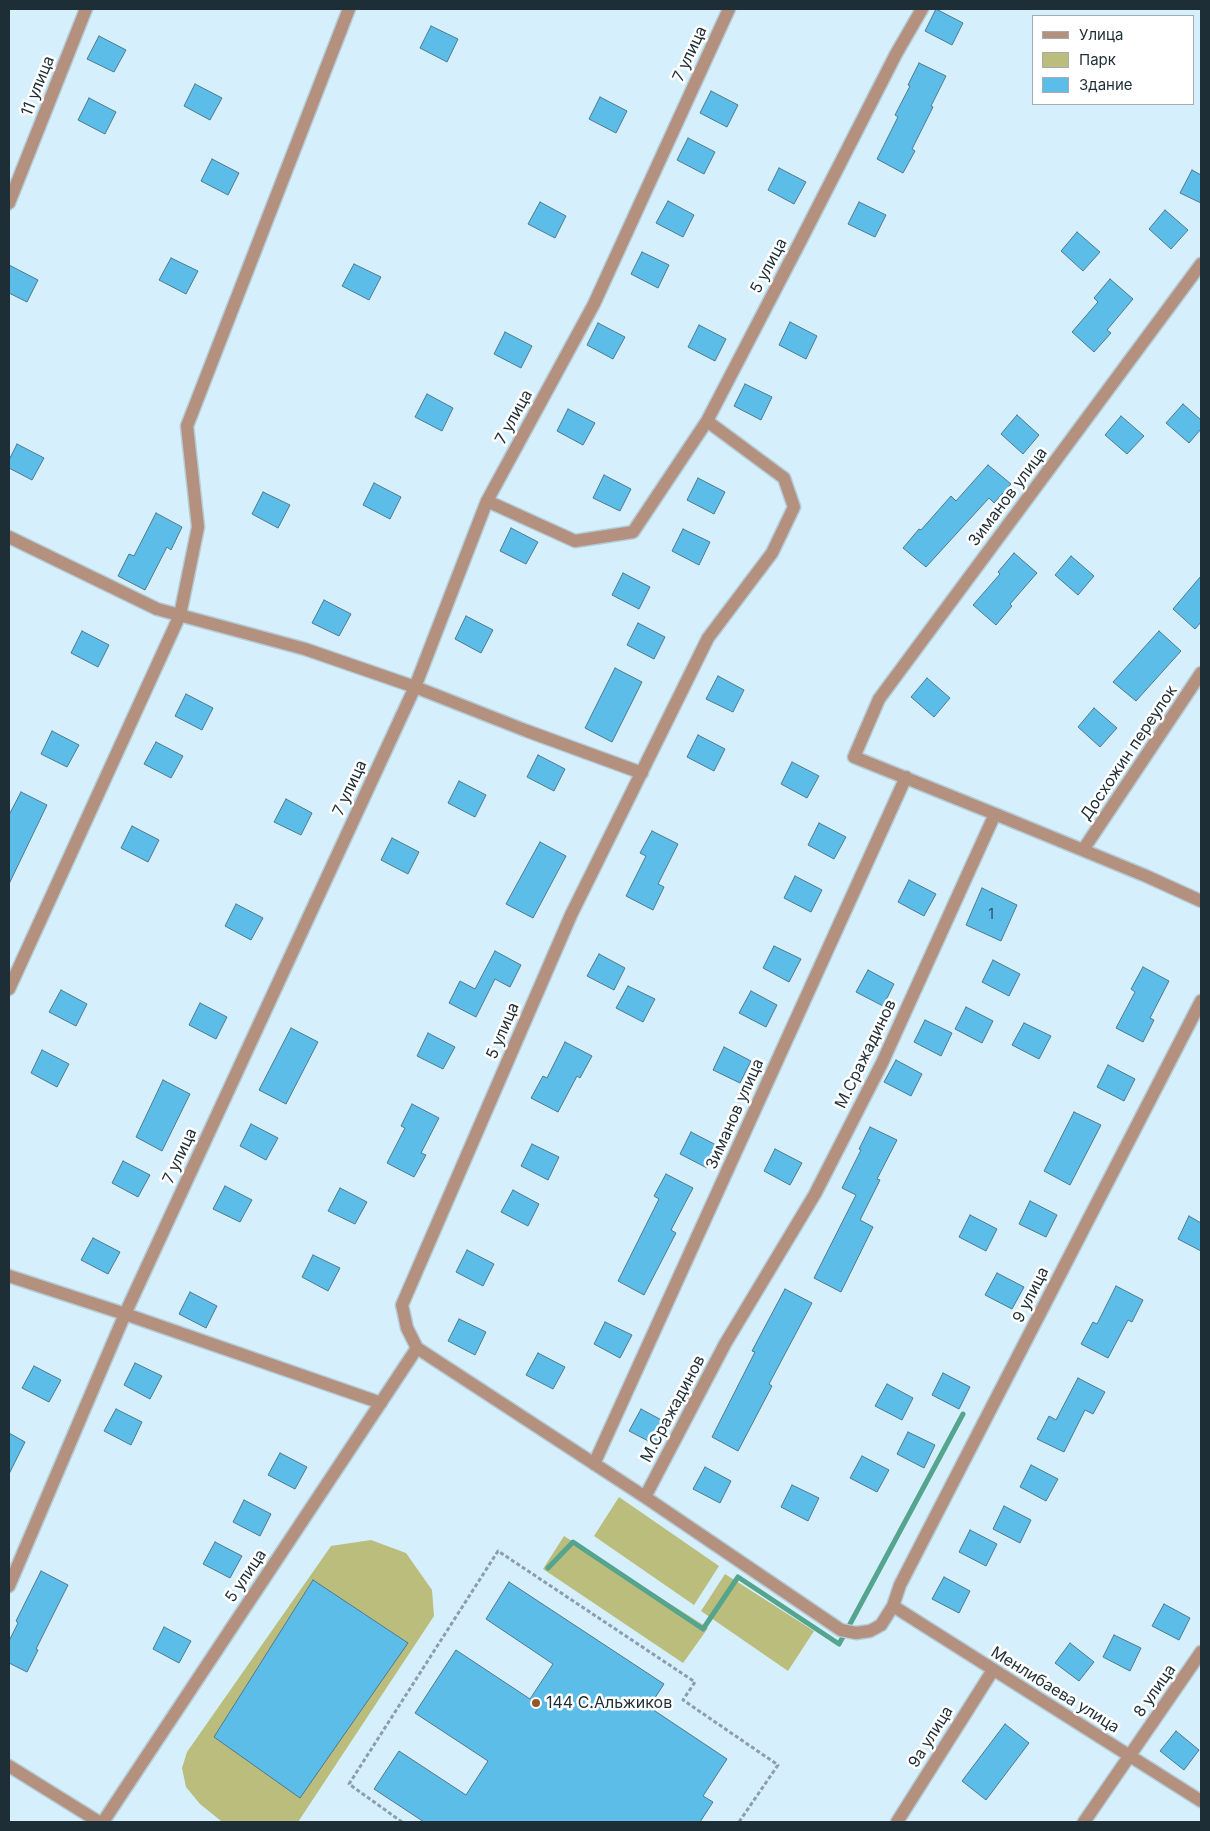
<!DOCTYPE html>
<html>
<head>
<meta charset="utf-8">
<style>
  body { margin:0 }
  #map { position:relative; width:1210px; height:1831px; overflow:hidden; background:#d5effc; font-family:Inter,sans-serif }
  canvas { display:block }
  .frame { position:absolute; inset:0; border:10px solid #1e2e36; pointer-events:none }
  .legend { position:absolute; left:1032px; top:15px; width:162px; height:90px; box-sizing:border-box; background:#fff; border:1px solid #a5abaf; margin:0; padding:6px 9px; list-style:none; font-size:15px; color:#1e2e36 }
  .legend li { display:flex; align-items:center; gap:10px; height:25px }
  .legend b { width:25px; border:1px solid #a5abaf }
</style>
</head>
<body>
<div id="map">
<canvas width="1210" height="1831"></canvas>
<div class="frame"></div>
<ul class="legend">
<li><b style="height:6px;background:#b4917f"></b>Улица</li>
<li><b style="height:14px;background:#babd7c"></b>Парк</li>
<li><b style="height:14px;background:#5cbde8"></b>Здание</li>
</ul>
</div>
<script>
const ctx = document.querySelector('canvas').getContext('2d');
ctx.lineJoin = 'round';
function fillPath(path, color) { ctx.fillStyle = color; ctx.fill(path, 'evenodd'); }
const poly = rows => new Path2D(rows.map(r => 'M' + r).join(''));
function trace(path, color, width, dash) { ctx.strokeStyle = color; ctx.lineWidth = width; ctx.lineCap = dash ? 'butt' : 'round'; ctx.setLineDash(dash || []); ctx.stroke(path); }
function write(font, color, halo, rows, align = 'center') {
  ctx.font = font + ' Inter,sans-serif'; ctx.lineWidth = 5; ctx.setLineDash([]); ctx.textBaseline = 'middle'; ctx.strokeStyle = halo; ctx.fillStyle = color; for (const [text, x, y, turn = 0] of rows) {
    ctx.save(); ctx.translate(x, y); ctx.rotate((+turn || 0) * Math.PI / 180); ctx.textAlign = isNaN(turn) ? turn : align; if (halo) ctx.strokeText(text, 0, 0); ctx.fillText(text, 0, 0); ctx.restore();
  }
}
fillPath(poly([
  [619,1497,719,1566,694,1605,594,1536],
  [564,1536,708,1628,683,1663,543,1569],
  [371,1540,406,1553,432,1590,434,1616,298,1822,221,1821,200,1804,186,1787,182,1768,187,1752,331,1546],
  [725,1574,814,1631,788,1671,701,1611]
]), '#babd7c');
trace(poly([
  [548,1568,573,1542,703,1629,738,1577,839,1644,844,1635],
  [850,1624,963,1414]
]), '#55a48e', 5);
const building = poly([
  [936,9,963,23,952,45,925,31,936,9],
  [431,26,458,39,447,62,420,48,431,26],
  [99,36,126,50,114,72,87,59,99,36],
  [919,63,946,76,931,106,933,107,912,149,915,151,903,173,877,159,898,117,895,115,910,86,908,85,919,63],
  [195,84,222,98,210,120,184,106,195,84],
  [711,91,738,105,727,127,700,113,711,91],
  [600,97,627,111,616,133,589,119,600,97],
  [89,98,116,112,105,134,78,120,89,98],
  [688,138,715,152,704,174,677,160,688,138],
  [212,159,239,173,228,195,201,181,212,159],
  [779,168,806,182,794,204,768,190,779,168],
  [1192,170,1201,175,1201,203,1180,193,1192,170],
  [668,201,694,215,683,237,656,223,668,201],
  [540,202,566,216,555,238,528,224,540,202],
  [859,202,886,215,875,237,848,224,859,202],
  [1165,210,1188,230,1171,249,1149,229,1165,210],
  [1077,232,1100,252,1083,271,1061,251,1077,232],
  [642,252,669,265,658,288,631,274,642,252],
  [171,258,198,271,186,294,159,280,171,258],
  [354,264,381,277,369,300,342,286,354,264],
  [9,265,38,280,27,302,9,293,9,265],
  [1110,279,1133,299,1107,330,1111,333,1094,352,1072,332,1098,302,1094,298,1110,279],
  [790,322,817,336,806,359,779,345,790,322],
  [598,323,625,337,613,359,587,345,598,323],
  [699,325,726,339,715,361,688,347,699,325],
  [505,332,532,346,521,368,494,354,505,332],
  [745,384,772,397,761,420,734,406,745,384],
  [427,394,453,408,442,431,415,417,427,394],
  [1183,404,1201,420,1201,429,1189,443,1166,423,1183,404],
  [568,409,595,423,583,445,557,431,568,409],
  [1017,415,1039,435,1023,454,1001,434,1017,415],
  [1121,416,1144,436,1127,454,1105,435,1121,416],
  [17,444,44,458,32,480,9,468,9,460,17,444],
  [988,465,1011,484,994,503,989,498,926,567,903,548,919,529,921,530,951,496,956,501,988,465],
  [604,475,631,489,620,511,593,498,604,475],
  [698,478,725,492,714,514,687,500,698,478],
  [374,483,401,497,390,519,363,505,374,483],
  [263,492,290,505,278,528,252,514,263,492],
  [156,513,182,527,171,550,167,547,145,590,118,576,129,554,134,556,156,513],
  [511,528,538,542,526,564,500,551,511,528],
  [683,529,710,542,699,565,672,551,683,529],
  [1014,553,1037,573,1010,604,1012,606,996,625,973,605,1000,574,998,572,1014,553],
  [1071,556,1094,576,1078,595,1055,575,1071,556],
  [623,573,650,587,639,609,612,595,623,573],
  [1201,576,1201,622,1195,629,1173,609,1201,576],
  [324,600,351,614,339,636,312,623,324,600],
  [466,616,493,630,481,653,455,639,466,616],
  [638,623,665,637,654,659,627,645,638,623],
  [82,631,109,645,98,667,71,653,82,631],
  [1159,631,1181,651,1136,701,1113,682,1159,631],
  [615,668,642,682,612,742,585,728,615,668],
  [718,676,744,690,733,712,706,699,718,676],
  [927,678,950,698,934,717,911,697,927,678],
  [186,694,213,708,202,730,175,716,186,694],
  [1094,708,1117,728,1100,747,1078,727,1094,708],
  [52,731,79,745,67,767,41,754,52,731],
  [698,735,725,749,714,771,687,757,698,735],
  [156,742,183,756,171,778,144,764,156,742],
  [538,755,565,769,554,791,527,777,538,755],
  [792,762,819,776,807,798,781,784,792,762],
  [459,781,486,795,475,817,448,803,459,781],
  [21,792,47,805,9,884,9,815,21,792],
  [286,799,312,813,301,835,274,822,286,799],
  [819,823,846,837,834,859,808,845,819,823],
  [132,826,159,840,148,862,121,848,132,826],
  [652,831,678,844,658,884,664,887,653,910,626,896,646,856,640,853,652,831],
  [392,838,419,852,408,874,381,860,392,838],
  [540,842,566,856,533,918,506,904,540,842],
  [795,876,822,890,811,912,784,898,795,876],
  [909,880,936,894,924,916,898,902,909,880],
  [982,888,1017,905,1001,941,966,925,982,888],
  [236,904,263,918,251,940,225,926,236,904],
  [774,946,801,959,789,982,763,968,774,946],
  [495,951,521,965,510,987,495,979,476,1017,449,1003,460,981,475,989,495,951],
  [599,954,625,968,614,990,587,976,599,954],
  [993,960,1020,974,1009,996,982,982,993,960],
  [1143,967,1169,981,1150,1018,1154,1020,1143,1042,1116,1028,1135,992,1131,989,1143,967],
  [868,970,894,984,883,1006,856,992,868,970],
  [628,986,655,999,643,1022,616,1008,628,986],
  [61,990,87,1004,76,1026,49,1012,61,990],
  [751,991,777,1005,766,1027,739,1013,751,991],
  [200,1003,227,1017,216,1039,189,1025,200,1003],
  [966,1007,993,1021,982,1043,955,1029,966,1007],
  [925,1020,952,1033,941,1056,914,1042,925,1020],
  [1024,1023,1051,1036,1039,1059,1012,1045,1024,1023],
  [291,1028,318,1042,286,1104,259,1090,291,1028],
  [428,1033,455,1047,443,1069,417,1056,428,1033],
  [565,1042,592,1056,580,1078,577,1076,558,1112,531,1098,543,1076,547,1078,565,1042],
  [724,1047,751,1061,740,1083,713,1070,724,1047],
  [42,1050,69,1064,57,1087,31,1073,42,1050],
  [896,1060,922,1074,911,1096,884,1082,896,1060],
  [1108,1065,1135,1079,1124,1101,1097,1087,1108,1065],
  [163,1080,190,1094,162,1151,136,1137,163,1080],
  [412,1104,439,1118,421,1153,426,1155,414,1177,387,1163,405,1128,401,1126,412,1104],
  [1074,1112,1101,1125,1070,1185,1044,1171,1074,1112],
  [251,1124,278,1138,266,1160,240,1146,251,1124],
  [870,1127,897,1140,877,1179,880,1180,860,1220,873,1227,841,1292,814,1278,856,1195,842,1188,861,1150,859,1149,870,1127],
  [691,1132,718,1146,707,1168,680,1154,691,1132],
  [532,1144,559,1157,548,1180,521,1166,532,1144],
  [775,1149,802,1163,790,1185,764,1171,775,1149],
  [123,1161,150,1175,138,1197,112,1183,123,1161],
  [666,1174,693,1188,671,1230,676,1233,644,1295,618,1281,659,1199,654,1196,666,1174],
  [225,1186,252,1200,240,1222,213,1209,225,1186],
  [340,1188,367,1202,355,1224,328,1211,340,1188],
  [513,1190,539,1204,528,1226,501,1212,513,1190],
  [1030,1201,1057,1215,1046,1237,1019,1224,1030,1201],
  [970,1215,997,1229,986,1251,959,1237,970,1215],
  [1189,1216,1201,1223,1201,1251,1178,1239,1189,1216],
  [93,1238,120,1252,108,1274,81,1260,93,1238],
  [467,1250,494,1264,483,1286,456,1272,467,1250],
  [313,1255,340,1268,328,1291,302,1277,313,1255],
  [997,1273,1024,1287,1012,1309,985,1295,997,1273],
  [1116,1286,1143,1300,1132,1322,1128,1320,1108,1358,1081,1344,1093,1322,1097,1324,1116,1286],
  [785,1289,812,1303,769,1384,772,1386,738,1451,712,1437,755,1352,752,1351,785,1289],
  [190,1292,217,1306,206,1328,179,1314,190,1292],
  [459,1319,486,1332,475,1355,448,1341,459,1319],
  [605,1322,632,1335,620,1358,594,1344,605,1322],
  [538,1353,565,1367,553,1389,526,1375,538,1353],
  [135,1363,162,1376,150,1399,124,1385,135,1363],
  [34,1366,61,1380,49,1402,22,1388,34,1366],
  [943,1373,970,1387,959,1409,932,1395,943,1373],
  [1078,1378,1105,1392,1093,1414,1085,1410,1064,1452,1037,1439,1049,1416,1056,1420,1078,1378],
  [887,1384,913,1398,902,1420,875,1406,887,1384],
  [116,1409,142,1422,131,1445,104,1431,116,1409],
  [641,1409,667,1423,656,1445,629,1431,641,1409],
  [908,1432,935,1445,924,1468,897,1454,908,1432],
  [9,1433,25,1442,9,1474,9,1433],
  [280,1453,307,1467,295,1489,268,1475,280,1453],
  [862,1456,889,1470,877,1492,850,1478,862,1456],
  [1031,1465,1058,1479,1046,1501,1020,1487,1031,1465],
  [705,1467,731,1481,720,1503,693,1489,705,1467],
  [792,1485,819,1498,808,1521,781,1507,792,1485],
  [244,1500,271,1514,260,1536,233,1522,244,1500],
  [1004,1506,1031,1520,1020,1543,993,1529,1004,1506],
  [970,1530,997,1544,986,1566,959,1552,970,1530],
  [215,1542,242,1556,230,1578,203,1564,215,1542],
  [41,1571,68,1585,36,1649,38,1650,27,1672,9,1663,9,1641,18,1623,16,1621,41,1571],
  [944,1577,970,1591,959,1613,932,1599,944,1577],
  [313,1580,408,1643,300,1798,214,1737,313,1580],
  [509,1582,664,1684,649,1707,727,1759,703,1796,713,1802,700,1822,424,1822,374,1789,399,1751,466,1795,488,1761,415,1713,456,1650,530,1699,553,1664,486,1619,509,1582],
  [1164,1604,1190,1618,1179,1640,1152,1626,1164,1604],
  [164,1627,191,1641,179,1663,153,1649,164,1627],
  [1114,1635,1141,1648,1130,1671,1103,1657,1114,1635],
  [1070,1643,1094,1662,1079,1681,1055,1663,1070,1643],
  [1005,1724,1029,1743,986,1800,962,1781,1005,1724],
  [1176,1731,1199,1750,1184,1770,1160,1751,1176,1731]
]);
fillPath(building, '#5cbde8');
trace(building, '#51798c', 1);
const minor = poly([
  [9,203,86,9],
  [707,421,784,478,794,507,772,553,708,638,571,915,402,1305,407,1328,417,1348,645,1497,841,1630,856,1633,870,1631,881,1625,893,1606,900,1585,1201,1001],
  [487,501,575,541,633,532,707,421,801,240,896,54,922,9],
  [9,537,157,609,305,649,415,687,527,731,642,773],
  [995,814,854,757,879,699,1201,264],
  [1083,850,1201,673],
  [9,989,180,615,198,527,187,426,349,9],
  [9,1276,125,1314,381,1403],
  [594,1464,906,777],
  [645,1497,725,1344,815,1194,882,1063,995,814,1146,876,1201,901],
  [9,1586,125,1314,415,687,487,501,594,304,729,9],
  [893,1606,1201,1801],
  [9,1766,99,1822],
  [103,1822,417,1348],
  [897,1822,993,1670],
  [1084,1822,1201,1652]
]);
trace(minor, '#b4ccd8', 15);
trace(poly([
  [402,1822,349,1784,498,1551,695,1682,683,1700,778,1765,739,1822]
]), '#899faa', 3, [4, 2.5]);
trace(minor, '#b4917f', 12);
for (const [x, y, r, color] of [
  [536,1703,5,"#985328"]
]) { const dot = new Path2D(); dot.arc(x, y, r, 0, 2 * Math.PI); ctx.fillStyle = color; ctx.fill(dot); trace(dot, '#fff', 2); }
write('14px', '#2e5262', null, [
  ["1",991,915]
]);
write('16px', '#1e2e36', '#fff', [
  ["7 улица",690,54,-65],
  ["11 улица",38,86,-68],
  ["5 улица",769,266,-62],
  ["7 улица",514,417,-61],
  ["Зиманов улица",1008,497,-53],
  ["Досхожин переулок",1129,753,-56],
  ["7 улица",350,788,-65],
  ["5 улица",503,1031,-67],
  ["М.Сражадинов",866,1054,-64],
  ["Зиманов улица",735,1114,-66],
  ["7 улица",180,1156,-65],
  ["9 улица",1031,1295,-63],
  ["М.Сражадинов",673,1409,-62],
  ["5 улица",246,1576,-56],
  ["Менлибаева улица",1055,1690,32],
  ["8 улица",1155,1691,-55],
  ["9а улица",931,1737,-58]
]);
write('16px', '#1e2e36', '#fff', [
  ["144 С.Альжиков",546,1703]
], 'left');
</script>
</body>
</html>
